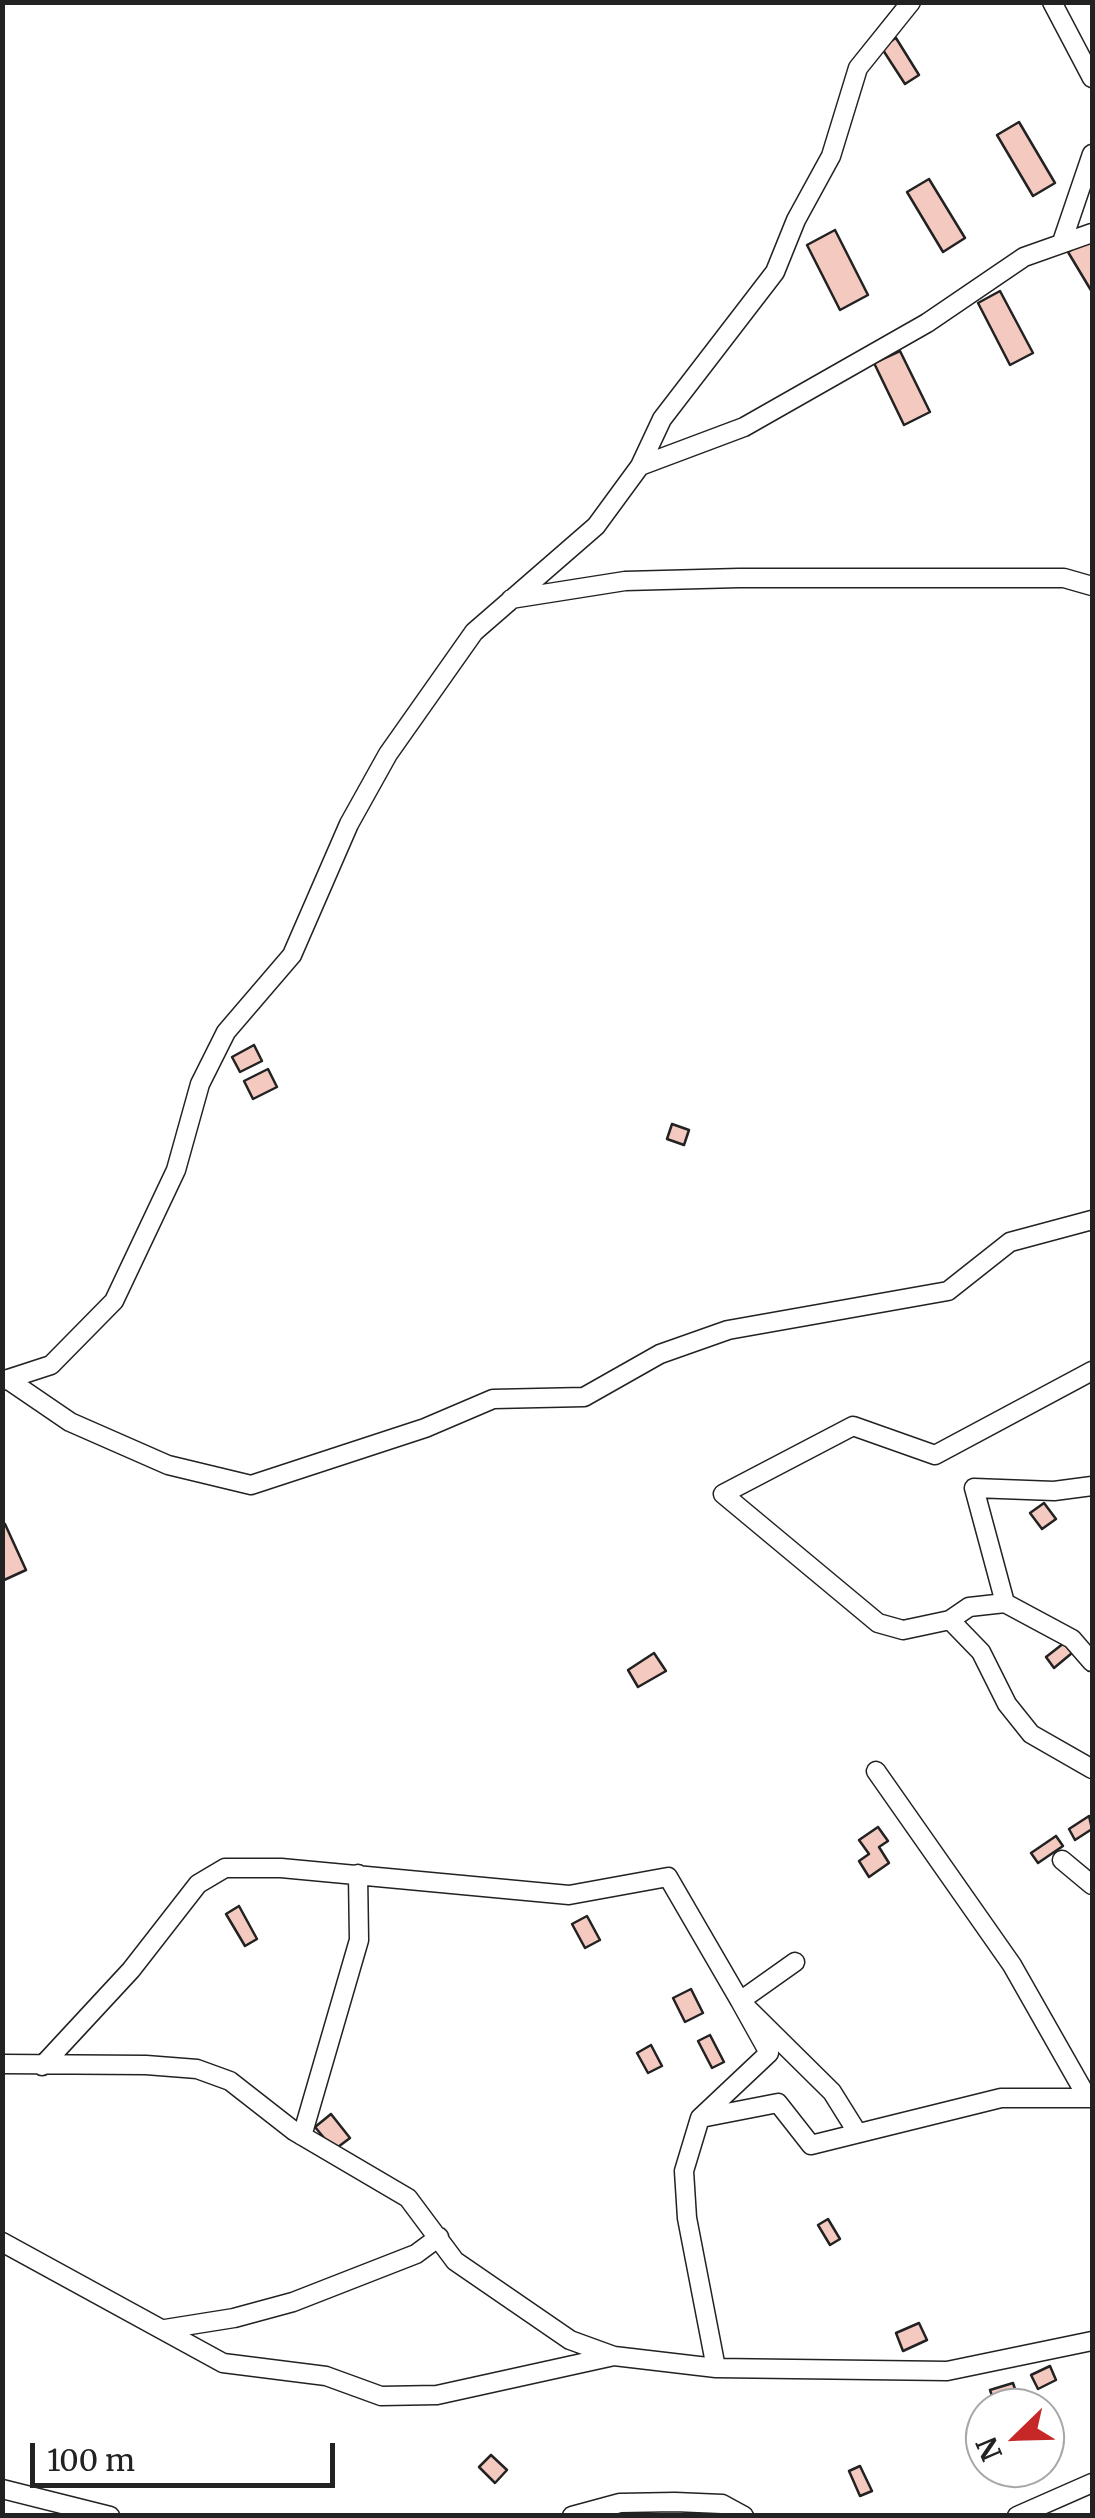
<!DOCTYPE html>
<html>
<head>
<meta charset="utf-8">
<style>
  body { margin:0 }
  #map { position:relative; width:1095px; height:2518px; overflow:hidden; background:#fff; font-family:Merriweather,serif }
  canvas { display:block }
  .frame { position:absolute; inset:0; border:5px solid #222; pointer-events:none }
  .north { position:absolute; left:965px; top:2388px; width:100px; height:100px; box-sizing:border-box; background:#fff; border:2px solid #a7a7a7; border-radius:50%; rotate:247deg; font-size:28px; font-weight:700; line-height:40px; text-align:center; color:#222 }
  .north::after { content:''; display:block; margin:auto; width:35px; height:45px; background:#c62828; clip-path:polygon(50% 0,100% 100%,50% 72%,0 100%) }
  .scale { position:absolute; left:30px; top:2443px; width:305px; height:45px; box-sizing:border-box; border:5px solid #222; border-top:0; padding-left:12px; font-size:30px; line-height:35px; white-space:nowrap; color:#222; -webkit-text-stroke:8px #fff; paint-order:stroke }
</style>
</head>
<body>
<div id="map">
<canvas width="1095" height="2518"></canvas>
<div class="frame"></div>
<div class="north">N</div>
<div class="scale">100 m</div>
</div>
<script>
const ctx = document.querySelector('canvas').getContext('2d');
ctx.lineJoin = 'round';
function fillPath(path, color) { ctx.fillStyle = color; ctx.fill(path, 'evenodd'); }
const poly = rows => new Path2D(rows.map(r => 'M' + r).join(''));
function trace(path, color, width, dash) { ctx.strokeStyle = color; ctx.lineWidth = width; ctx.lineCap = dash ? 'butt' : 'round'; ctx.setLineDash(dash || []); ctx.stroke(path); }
const building = poly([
  [896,38,919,75,905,84,881,47,896,38],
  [1019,122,1055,183,1033,196,997,135,1019,122],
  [929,179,965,238,943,252,907,192,929,179],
  [835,230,868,295,840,310,807,245,835,230],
  [1089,239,1092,245,1092,292,1068,252,1089,239],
  [1000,291,1033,353,1010,365,978,303,1000,291],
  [900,351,930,412,904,425,874,363,900,351],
  [254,1045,262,1061,240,1072,232,1057,254,1045],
  [268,1069,277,1087,253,1099,244,1081,268,1069],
  [672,1124,689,1130,684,1145,667,1139,672,1124],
  [1044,1503,1056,1519,1042,1529,1030,1513,1044,1503],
  [5,1524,26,1570,2,1581,2,1525,5,1524],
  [1064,1643,1072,1653,1054,1668,1046,1657,1064,1643],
  [654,1653,666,1671,638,1687,628,1670,654,1653],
  [1089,1816,1092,1829,1075,1840,1069,1829,1089,1816],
  [878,1827,888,1841,879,1847,889,1863,869,1877,859,1861,869,1854,859,1840,878,1827],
  [1056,1836,1063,1846,1038,1863,1031,1853,1056,1836],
  [239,1906,257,1939,245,1946,226,1914,239,1906],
  [587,1916,600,1940,585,1948,572,1924,587,1916],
  [691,1989,703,2013,685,2022,673,1998,691,1989],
  [710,2035,724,2062,712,2068,698,2041,710,2035],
  [651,2045,662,2066,648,2073,637,2053,651,2045],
  [331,2114,350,2138,334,2150,315,2127,331,2114],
  [828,2219,840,2239,830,2245,818,2225,828,2219],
  [919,2323,927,2340,903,2351,896,2333,919,2323],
  [1050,2366,1056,2380,1038,2389,1031,2375,1050,2366],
  [1013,2383,1018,2398,995,2405,990,2390,1013,2383],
  [491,2455,507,2470,495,2483,479,2467,491,2455],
  [860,2466,872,2491,860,2496,849,2471,860,2466]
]);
fillPath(building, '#f3c9c0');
trace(building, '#222', 2.5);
const street = poly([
  [1052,2,1092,78],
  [1062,242,1092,154],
  [640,466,744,427,927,323,1024,257,1092,233],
  [511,599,625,581,739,578,1064,578,1092,586],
  [1092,1371,935,1455,853,1426,723,1494,878,1623,903,1630,950,1620,969,1607,1005,1603,974,1488,1054,1491,1092,1486],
  [7,1379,70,1422,168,1465,251,1485,425,1428,493,1399,584,1397,660,1354,728,1330,948,1291,1010,1242,1092,1220],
  [2,1381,51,1365,114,1301,176,1170,200,1084,226,1032,292,955,349,824,388,754,474,632,596,526,640,466,662,419,775,272,796,220,831,156,858,68,911,2],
  [1005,1603,1072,1639,1092,1662],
  [950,1620,981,1652,1007,1704,1031,1734,1092,1769],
  [876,1771,1012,1965,1087,2097],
  [1062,1860,1092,1885],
  [2,2064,146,2065,197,2069,230,2081,294,2131,408,2198,455,2261,570,2340,614,2356,716,2368,947,2371,1092,2341],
  [42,2066,131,1970,198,1884,225,1868,281,1868,569,1895,668,1877,740,2001,832,2092,857,2132],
  [701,2118,778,2103,811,2145,1001,2098,1092,2098],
  [302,2136,359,1940,358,1874],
  [2,2242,223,2363,326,2376,381,2396,437,2395,614,2356],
  [165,2329,234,2318,293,2302,416,2254,439,2237],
  [716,2368,687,2218,684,2171,700,2118,769,2053,740,2001,795,1962],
  [2,2489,110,2516],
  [572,2516,620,2503,675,2502,722,2504,744,2516],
  [1017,2516,1092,2483]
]);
trace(street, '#222', 21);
trace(street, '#fff', 18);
</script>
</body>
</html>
